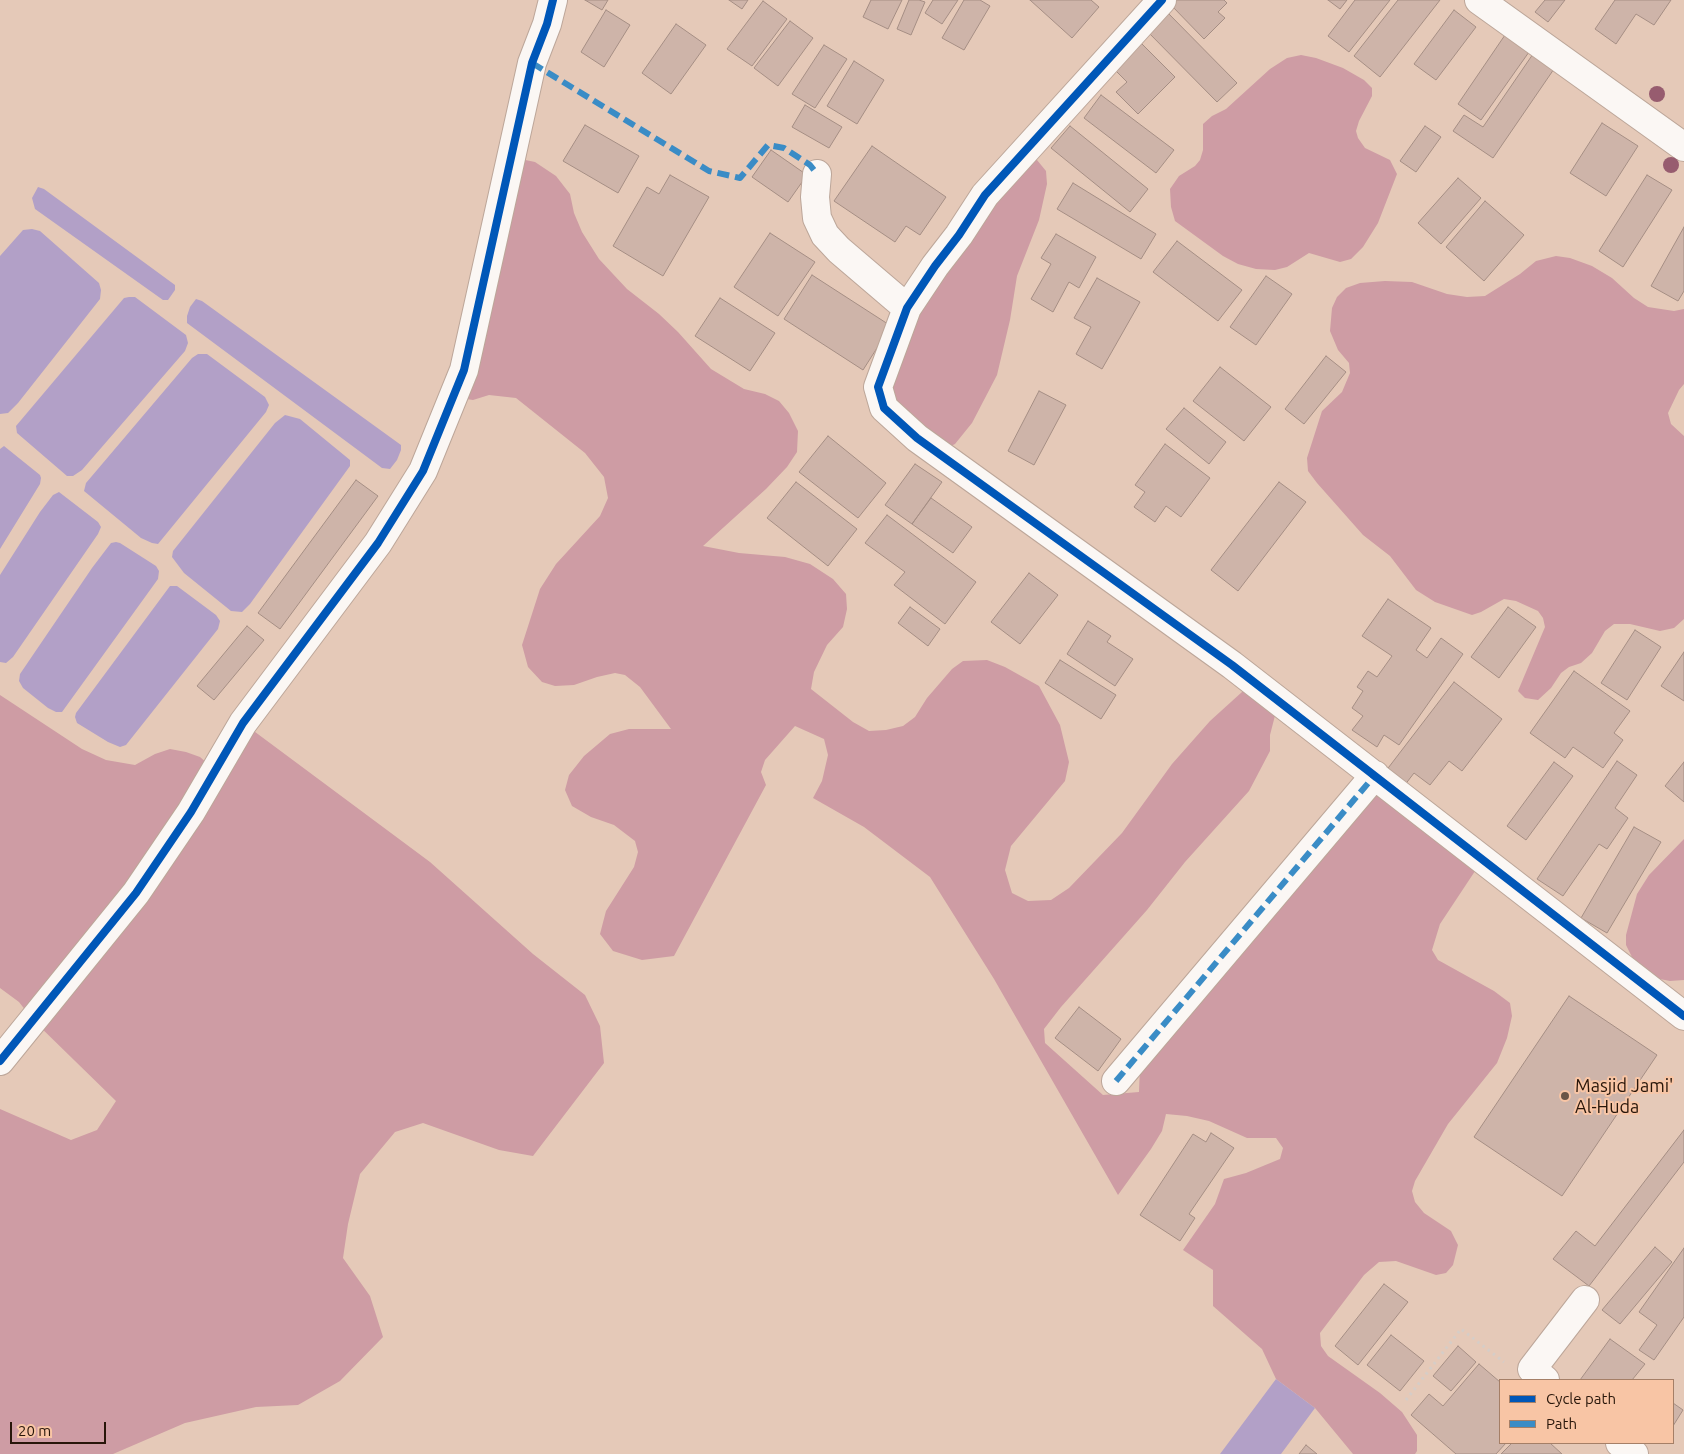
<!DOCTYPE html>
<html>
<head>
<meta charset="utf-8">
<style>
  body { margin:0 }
  #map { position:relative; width:1684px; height:1454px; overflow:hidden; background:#e5c9b8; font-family:Ubuntu,sans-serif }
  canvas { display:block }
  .legend { position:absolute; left:1499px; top:1379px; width:175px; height:65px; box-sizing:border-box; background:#f8c5a5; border:1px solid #a57f67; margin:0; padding:6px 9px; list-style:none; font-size:15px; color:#28160a }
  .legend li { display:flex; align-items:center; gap:10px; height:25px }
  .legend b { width:25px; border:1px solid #a57f67 }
  .scale { position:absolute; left:10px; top:1422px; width:96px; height:22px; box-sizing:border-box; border:2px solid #28160a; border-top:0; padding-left:6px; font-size:15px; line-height:18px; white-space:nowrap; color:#28160a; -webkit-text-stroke:4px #f8c5a5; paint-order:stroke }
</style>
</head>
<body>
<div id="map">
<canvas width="1684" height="1454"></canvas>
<ul class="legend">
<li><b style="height:6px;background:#0057b8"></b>Cycle path</li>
<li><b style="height:6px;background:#3a8cc6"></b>Path</li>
</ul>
<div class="scale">20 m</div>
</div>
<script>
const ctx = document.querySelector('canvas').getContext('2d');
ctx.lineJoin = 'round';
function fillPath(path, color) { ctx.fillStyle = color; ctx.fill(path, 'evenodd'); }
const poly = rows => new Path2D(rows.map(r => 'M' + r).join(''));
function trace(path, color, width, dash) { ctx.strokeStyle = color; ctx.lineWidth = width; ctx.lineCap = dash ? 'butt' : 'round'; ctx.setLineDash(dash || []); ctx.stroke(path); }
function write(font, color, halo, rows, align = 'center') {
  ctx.font = font + ' Ubuntu,sans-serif'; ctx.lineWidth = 4; ctx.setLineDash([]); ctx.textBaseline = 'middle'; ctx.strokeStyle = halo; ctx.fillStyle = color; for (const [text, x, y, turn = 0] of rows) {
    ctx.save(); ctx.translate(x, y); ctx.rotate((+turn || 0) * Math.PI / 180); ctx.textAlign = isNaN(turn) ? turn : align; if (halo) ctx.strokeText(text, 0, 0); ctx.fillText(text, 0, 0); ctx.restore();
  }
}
fillPath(poly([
  [1301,55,1316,58,1343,68,1364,80,1372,88,1372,96,1359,121,1356,131,1358,138,1365,148,1390,160,1397,174,1378,223,1363,247,1351,259,1340,262,1309,253,1287,267,1275,270,1256,269,1238,264,1223,256,1175,221,1171,207,1170,189,1179,176,1195,166,1200,160,1203,150,1203,124,1212,116,1226,109,1270,69,1287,58],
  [1028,149,1046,171,1047,184,1039,220,1017,276,1010,320,997,375,972,423,955,444,936,453,884,408,907,308],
  [511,157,535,162,556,176,570,194,574,213,582,232,599,259,627,289,659,314,678,332,711,369,744,389,765,394,779,401,789,413,798,431,797,452,787,467,766,489,703,546,739,553,785,557,810,564,833,579,846,594,847,609,843,627,827,645,814,672,811,689,853,722,869,731,886,730,903,726,915,717,927,698,952,669,963,661,987,660,1005,667,1039,686,1060,725,1069,762,1065,781,1011,846,1005,870,1012,893,1028,901,1051,900,1069,888,1122,833,1172,764,1210,721,1253,682,1279,700,1270,735,1270,751,1249,791,1185,862,1147,910,1061,1007,1044,1029,1045,1043,1103,1095,1139,1092,1140,1067,1375,775,1483,859,1440,924,1432,950,1438,960,1494,991,1510,1003,1512,1016,1507,1038,1497,1063,1448,1124,1415,1181,1412,1191,1415,1202,1424,1213,1451,1231,1458,1245,1453,1265,1446,1273,1436,1275,1396,1261,1379,1262,1364,1275,1320,1333,1321,1346,1328,1356,1380,1393,1402,1412,1417,1435,1417,1451,1415,1454,1353,1454,1315,1408,1276,1379,1262,1349,1213,1306,1213,1270,1183,1250,1215,1204,1224,1179,1246,1173,1280,1159,1283,1148,1276,1138,1247,1138,1209,1121,1187,1116,1166,1114,1162,1131,1151,1149,1118,1195,994,979,930,877,864,827,813,798,822,781,828,755,824,739,795,726,765,760,761,772,766,785,674,956,642,960,613,951,600,934,606,911,634,867,638,852,635,841,614,825,591,817,572,806,565,790,569,775,584,756,610,734,629,729,671,729,640,687,625,675,615,673,597,677,574,685,555,686,542,682,528,667,522,645,540,589,556,564,600,516,608,498,604,477,585,453,516,398,489,395,473,400,453,397],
  [1556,256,1570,258,1592,266,1612,278,1634,298,1648,307,1674,311,1684,309,1684,384,1679,390,1668,413,1671,424,1684,436,1684,619,1674,628,1660,631,1630,624,1614,624,1605,631,1592,653,1581,663,1569,667,1561,673,1551,688,1538,700,1525,698,1518,691,1545,627,1543,618,1538,611,1516,601,1504,599,1481,612,1472,615,1435,602,1416,590,1390,556,1363,535,1317,483,1308,471,1307,458,1322,411,1342,392,1350,373,1349,363,1338,350,1330,331,1332,308,1337,297,1346,288,1360,283,1385,281,1412,282,1447,294,1467,297,1485,296,1520,274,1536,261],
  [0,695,82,749,106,760,135,765,155,754,170,749,186,752,200,757,215,770,243,723,430,862,533,954,585,995,600,1026,604,1063,533,1156,499,1150,423,1123,395,1132,360,1174,348,1224,343,1258,370,1296,383,1337,340,1381,298,1405,256,1407,185,1423,113,1454,0,1454,0,1109,71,1140,97,1130,116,1101,33,1020,19,1002,0,988],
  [1684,839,1684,980,1670,981,1660,979,1647,972,1633,959,1626,945,1626,935,1637,894,1649,875]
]), '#ce9ca4');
fillPath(poly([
  [38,187,44,189,175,285,175,290,168,300,163,300,35,209,32,198],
  [32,229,40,231,99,283,101,290,100,299,18,403,8,413,0,414,0,256,23,230],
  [129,297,135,297,186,335,188,343,185,351,82,470,73,476,67,476,17,433,16,426,124,298],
  [196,299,202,301,401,445,401,450,397,460,390,469,382,468,191,326,187,323,187,316,190,307],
  [198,354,207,354,265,397,269,405,266,412,158,544,152,543,141,538,84,491,86,483,192,358],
  [285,415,300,419,350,460,350,466,250,604,242,612,231,611,184,573,172,557,173,551,275,423],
  [4,446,40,475,41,478,40,484,0,549,0,449],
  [59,492,98,522,101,527,98,534,13,657,6,663,0,662,0,575,40,512,53,495],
  [116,542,120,543,156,566,159,571,158,579,62,712,56,712,48,708,23,688,19,681,20,674,92,568,111,543],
  [170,586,177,586,216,615,220,621,218,629,126,745,120,747,108,742,77,723,75,717,76,713],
  [1276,1379,1315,1408,1281,1454,1220,1454]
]), '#b2a0c7');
const building = poly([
  [585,0,608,0,602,10,585,0],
  [729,0,748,0,742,9,729,0],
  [871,0,902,0,888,29,863,17,871,0],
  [909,0,919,0,925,2,911,35,897,29,909,0],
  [933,0,958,0,942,24,925,13,933,0],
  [964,0,980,0,990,6,964,50,942,38,964,0],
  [1030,0,1091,0,1099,7,1072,38,1030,0],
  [1176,0,1224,0,1227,3,1218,12,1225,18,1204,39,1171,5,1176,0],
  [1328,0,1347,0,1340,9,1328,0],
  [1355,0,1390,0,1349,52,1328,36,1355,0],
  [1398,0,1440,0,1380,77,1354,56,1398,0],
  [1545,0,1565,0,1548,22,1535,12,1545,0],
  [1615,0,1671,0,1654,25,1636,14,1616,44,1595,29,1615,0],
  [763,1,787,19,752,66,727,49,763,1],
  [606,10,630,25,604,67,581,52,606,10],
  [1454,10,1476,27,1436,80,1414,64,1454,10],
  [1166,11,1237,83,1217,102,1146,30,1166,11],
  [790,21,813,38,778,86,754,68,790,21],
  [676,24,706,45,671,94,642,73,676,24],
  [1505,35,1529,52,1481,120,1458,104,1505,35],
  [1139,41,1175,77,1138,114,1116,92,1127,82,1113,68,1139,41],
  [824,45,847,59,815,108,792,94,824,45],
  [1533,54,1554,69,1493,158,1453,131,1464,115,1483,127,1533,54],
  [854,61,884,80,857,124,827,106,854,61],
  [1101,95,1174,150,1156,173,1084,118,1101,95],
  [805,105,842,127,829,148,792,127,805,105],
  [1602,123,1638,146,1606,196,1570,173,1602,123],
  [585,125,639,156,618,193,563,161,585,125],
  [1070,126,1148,189,1130,212,1051,148,1070,126],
  [1425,126,1441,137,1416,172,1400,161,1425,126],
  [872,146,946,197,920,235,906,226,895,242,834,201,872,146],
  [771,150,807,175,788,202,752,177,771,150],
  [670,175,709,197,663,276,613,246,647,187,659,194,670,175],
  [1647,175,1672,190,1623,267,1599,251,1647,175],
  [1458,178,1481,198,1441,244,1418,223,1458,178],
  [1073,183,1156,234,1141,259,1057,209,1073,183],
  [1485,201,1524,235,1484,281,1446,247,1485,201],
  [1684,227,1684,291,1678,301,1651,286,1684,227],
  [770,233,815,262,778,316,734,287,770,233],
  [1056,234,1096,257,1079,288,1069,282,1053,312,1031,299,1051,264,1041,258,1056,234],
  [1177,241,1242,290,1218,321,1153,272,1177,241],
  [812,275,891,326,863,370,784,319,812,275],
  [1266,276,1292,294,1256,345,1230,327,1266,276],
  [1097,278,1140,302,1102,369,1076,354,1091,327,1074,318,1097,278],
  [720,298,775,333,750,371,695,336,720,298],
  [1326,356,1346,372,1304,424,1285,409,1326,356],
  [1220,367,1271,407,1244,441,1193,401,1220,367],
  [1039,391,1066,405,1034,465,1008,451,1039,391],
  [1184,408,1226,442,1209,464,1166,429,1184,408],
  [828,436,886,483,858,518,799,472,828,436],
  [1165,444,1210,478,1181,517,1166,506,1155,522,1134,507,1145,492,1135,485,1165,444],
  [915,464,942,482,912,524,885,505,915,464],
  [356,480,378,496,280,629,258,613,356,480],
  [796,482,857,529,828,566,767,518,796,482],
  [1279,482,1306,502,1238,591,1211,570,1279,482],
  [931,498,972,527,953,553,912,524,931,498],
  [887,515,976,582,945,624,894,585,905,572,865,543,887,515],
  [1029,573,1058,595,1020,644,991,622,1029,573],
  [1388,599,1431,628,1416,650,1427,658,1441,638,1463,654,1399,745,1384,735,1377,747,1352,730,1363,716,1352,708,1363,691,1357,687,1368,671,1377,677,1392,656,1362,636,1388,599],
  [910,607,940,629,928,646,898,623,910,607],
  [1508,607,1536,627,1499,678,1471,657,1508,607],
  [1088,621,1111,636,1107,642,1133,659,1115,686,1067,654,1088,621],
  [247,626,264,640,214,700,197,686,247,626],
  [1635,630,1661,647,1627,700,1601,683,1635,630],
  [1684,652,1684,701,1661,686,1684,652],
  [1060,660,1116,695,1101,719,1045,683,1060,660],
  [1574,671,1630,711,1614,733,1623,740,1603,768,1573,747,1565,758,1530,733,1574,671],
  [1454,682,1502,719,1462,771,1449,761,1430,785,1414,773,1401,790,1382,776,1454,682],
  [1617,761,1637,775,1615,808,1628,818,1607,849,1599,844,1563,896,1537,879,1617,761],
  [1554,762,1573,776,1526,840,1507,826,1554,762],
  [1684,762,1684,802,1665,786,1684,762],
  [1634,827,1661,842,1607,933,1581,918,1634,827],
  [1569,996,1657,1055,1562,1196,1474,1137,1569,996],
  [1079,1007,1121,1039,1098,1071,1055,1038,1079,1007],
  [1684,1130,1684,1162,1589,1286,1553,1259,1576,1231,1595,1246,1684,1130],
  [1211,1133,1234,1148,1189,1214,1195,1218,1180,1241,1140,1215,1193,1134,1206,1142,1211,1133],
  [1655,1247,1672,1262,1620,1324,1602,1310,1655,1247],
  [1684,1248,1684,1317,1654,1360,1639,1350,1657,1325,1639,1312,1684,1248],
  [1384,1284,1408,1302,1358,1365,1335,1346,1384,1284],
  [1391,1335,1424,1361,1400,1391,1367,1365,1391,1335],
  [1610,1339,1645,1364,1632,1380,1580,1380,1610,1339],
  [1458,1346,1476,1362,1451,1391,1433,1376,1458,1346],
  [1479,1364,1500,1382,1500,1443,1506,1443,1496,1454,1456,1454,1411,1415,1429,1394,1443,1406,1479,1364],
  [1673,1403,1683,1410,1673,1426,1673,1403],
  [1512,1443,1550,1443,1562,1454,1501,1454,1512,1443],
  [1306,1445,1317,1454,1299,1454,1306,1445]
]);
fillPath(building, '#ceb4a9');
trace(building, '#a58e84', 1);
const street = poly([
  [1162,0,985,195,959,235,935,266,907,308,878,387,884,408,917,438,1232,665,1684,1016],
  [1479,0,1684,147],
  [817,174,815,197,817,218,825,235,839,250,907,308],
  [0,1061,136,893,191,812,243,723,378,543,423,471,464,370,532,63,547,24,553,0],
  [1116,1081,1375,775],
  [1545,1380,1532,1369,1585,1300],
  [1620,1443,1634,1454]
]);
trace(street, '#bca699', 30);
trace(poly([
  [1406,1400,1461,1329,1504,1362]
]), '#d6cdc7', 3, [2.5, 4]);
trace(street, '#fbf7f4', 28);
trace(poly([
  [532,63,709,171,740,178,768,145,784,148,810,165,817,174],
  [1116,1081,1375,775]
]), '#3a8cc6', 6, [12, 6]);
trace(poly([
  [1162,0,985,195,959,235,935,266,907,308,878,387,884,408,917,438,1232,665,1684,1016],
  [0,1061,136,893,191,812,243,723,378,543,423,471,464,370,532,63,547,24,553,0]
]), '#0057b8', 8);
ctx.fillStyle = '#975c6f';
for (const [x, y] of [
  [1657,94],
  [1671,165]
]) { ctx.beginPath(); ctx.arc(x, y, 8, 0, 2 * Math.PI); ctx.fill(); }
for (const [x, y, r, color] of [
  [1565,1096,5,"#6a5547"]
]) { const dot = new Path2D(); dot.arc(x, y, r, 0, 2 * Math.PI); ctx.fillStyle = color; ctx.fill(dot); trace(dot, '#f8c5a5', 2); }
write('18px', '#28160a', '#f8c5a5', [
  ["Masjid Jami'",1575,1086],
  ["Al-Huda",1575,1107]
], 'left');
</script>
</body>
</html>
